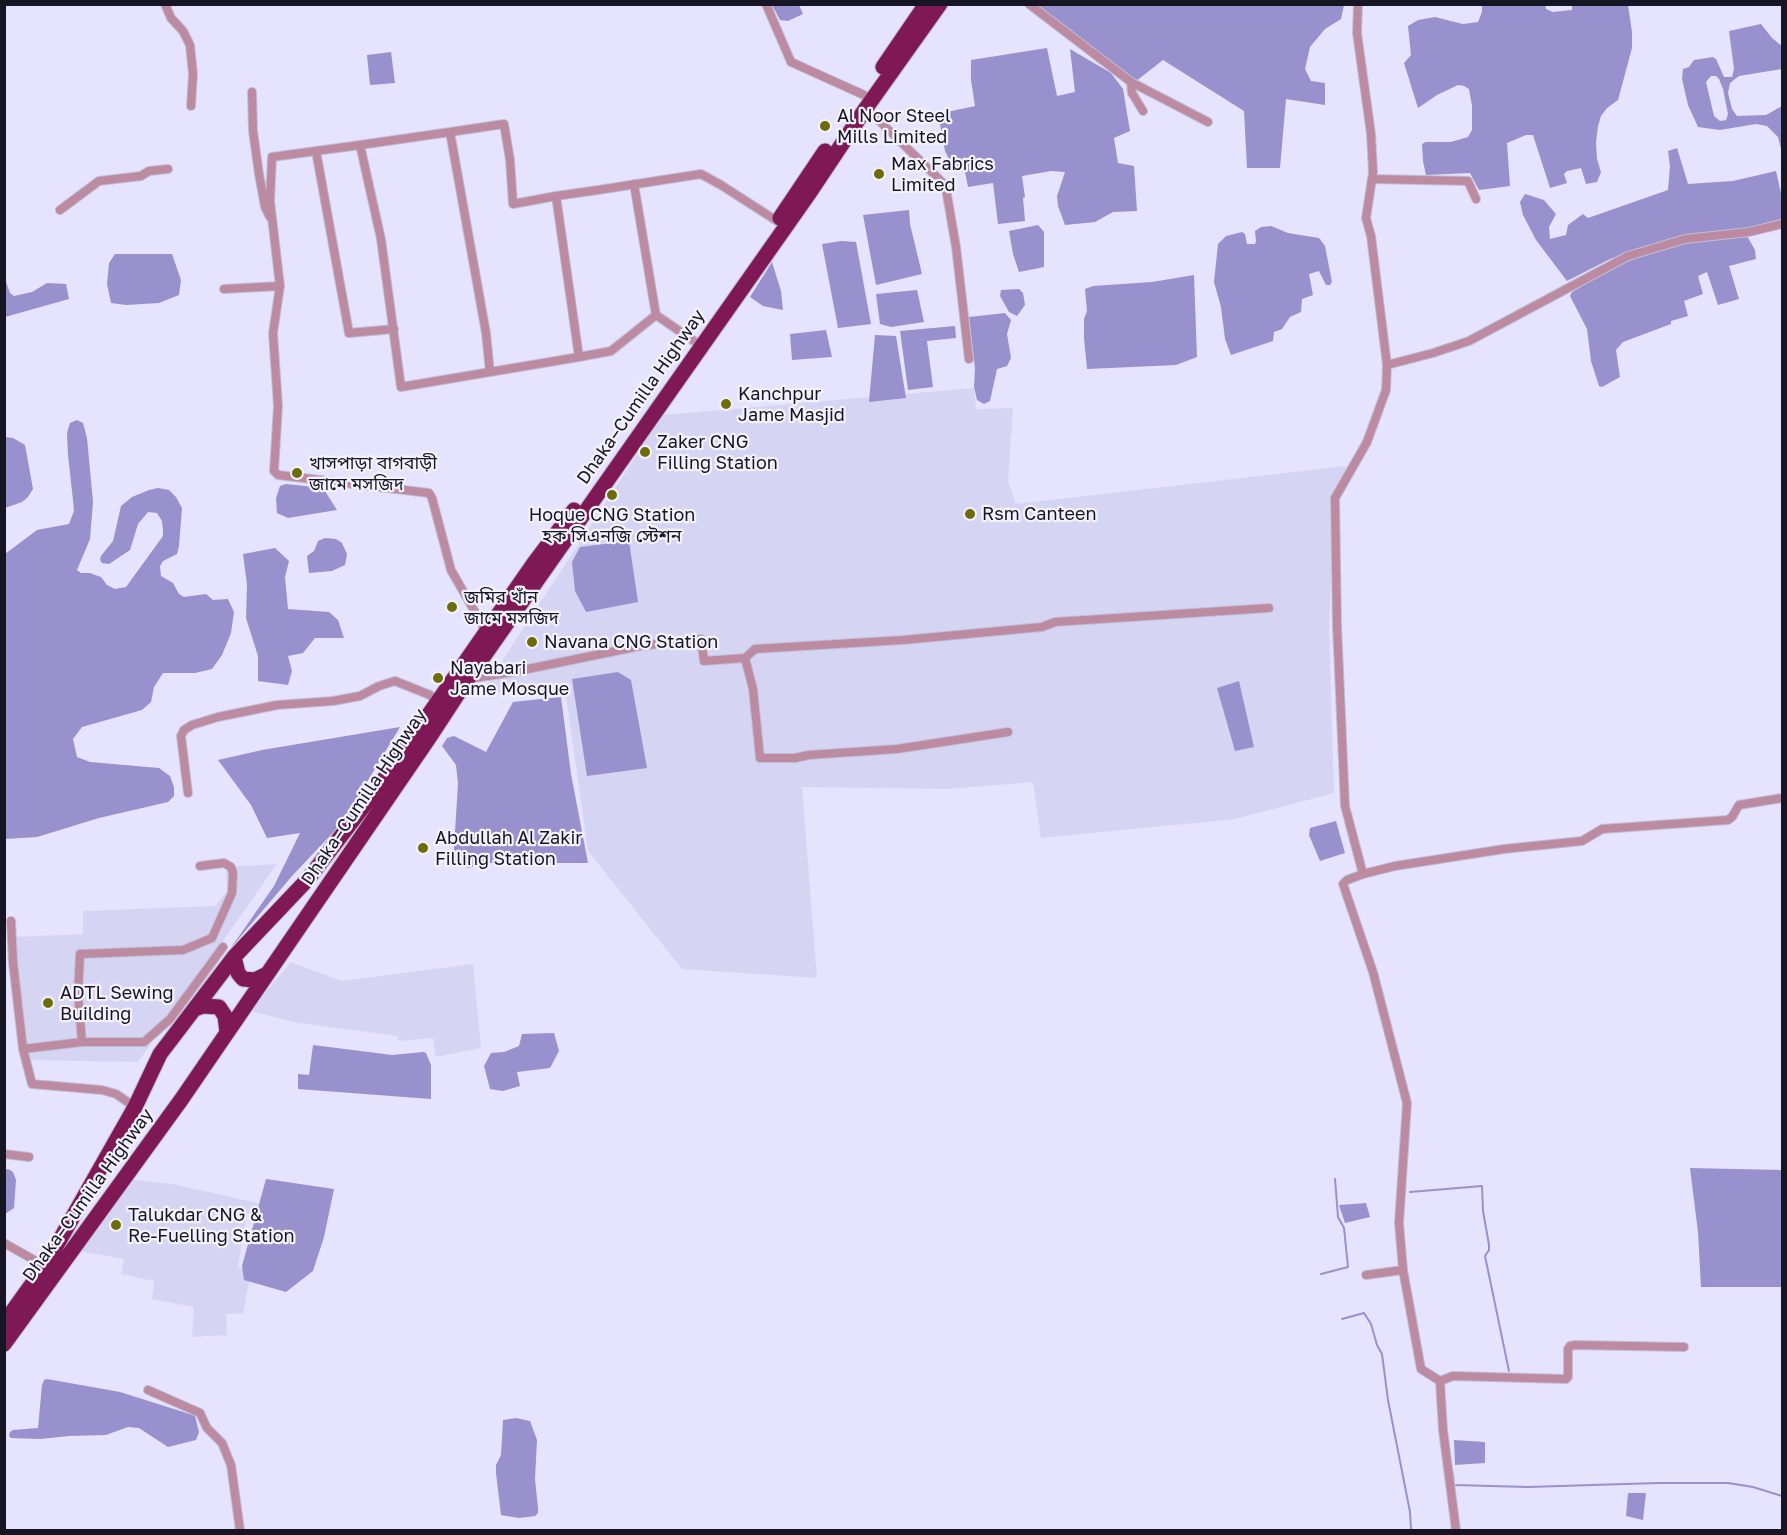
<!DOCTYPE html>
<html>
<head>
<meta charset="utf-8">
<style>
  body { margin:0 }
  #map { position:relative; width:1787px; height:1535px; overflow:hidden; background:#e5e3fd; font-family:"Golos Text",sans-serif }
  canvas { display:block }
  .frame { position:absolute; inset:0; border:6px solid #171524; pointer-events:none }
</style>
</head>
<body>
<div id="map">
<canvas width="1787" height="1535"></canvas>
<div class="frame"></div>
</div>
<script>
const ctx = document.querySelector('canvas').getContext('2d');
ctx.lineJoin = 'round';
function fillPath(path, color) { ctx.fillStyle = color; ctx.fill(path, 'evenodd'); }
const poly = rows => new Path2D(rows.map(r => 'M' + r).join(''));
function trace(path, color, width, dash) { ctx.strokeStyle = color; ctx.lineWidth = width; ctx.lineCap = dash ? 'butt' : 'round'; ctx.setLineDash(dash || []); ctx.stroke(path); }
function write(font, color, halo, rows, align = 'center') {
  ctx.font = font + ' "Golos Text","Noto Sans Bengali",sans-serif'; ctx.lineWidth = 4.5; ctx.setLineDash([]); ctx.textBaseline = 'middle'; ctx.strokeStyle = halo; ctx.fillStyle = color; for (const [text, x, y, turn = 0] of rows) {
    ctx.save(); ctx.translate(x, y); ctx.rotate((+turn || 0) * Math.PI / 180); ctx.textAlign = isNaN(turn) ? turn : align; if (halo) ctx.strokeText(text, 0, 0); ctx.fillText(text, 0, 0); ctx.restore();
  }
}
fillPath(poly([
  [974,388,976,409,1013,408,1008,482,1016,504,1346,466,1333,527,1329,624,1334,793,1235,819,1041,838,1033,782,948,789,802,787,817,978,682,969,588,851,565,689,481,693,663,415],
  [277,864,138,1062,27,1060,18,1047,18,981,14,937,83,934,83,911,215,906,227,891,226,867],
  [291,962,341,981,473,964,481,1048,436,1057,433,1038,397,1041,398,1036,299,1023,250,1011],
  [124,1179,172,1184,258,1203,258,1209,247,1214,238,1267,251,1273,243,1313,226,1314,227,1335,192,1337,194,1307,152,1299,154,1281,121,1274,124,1259,74,1250]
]), '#d6d4f3');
fillPath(poly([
  [772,5,799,5,803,14,788,21,780,20],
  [1035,5,1344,5,1341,19,1325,29,1310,47,1305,69,1311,81,1325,83,1325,105,1286,99,1280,168,1247,168,1244,111,1163,60,1135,82],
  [1482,5,1545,5,1546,9,1553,12,1572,10,1572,5,1628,5,1632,32,1632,48,1618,100,1607,108,1601,116,1598,126,1596,142,1597,159,1601,172,1597,182,1586,184,1581,168,1567,171,1564,174,1567,183,1550,188,1533,135,1526,135,1507,143,1510,186,1479,190,1470,173,1426,175,1423,161,1422,144,1426,142,1451,142,1468,137,1472,130,1472,106,1469,89,1464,86,1458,85,1437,95,1418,108,1404,63,1411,55,1408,26,1418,20,1435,17,1463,24,1478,22,1482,12],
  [1761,24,1772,38,1782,46,1782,69,1739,76,1730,83,1728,93,1732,109,1737,116,1766,115,1782,106,1782,153,1778,137,1767,126,1756,124,1720,130,1698,127,1688,105,1682,79,1683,69,1689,67,1694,60,1713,57,1716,59,1724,77,1732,77,1734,69,1729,31],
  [1711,76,1716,76,1719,79,1723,89,1728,114,1726,120,1720,121,1714,116,1706,82],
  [1047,48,1057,96,1075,92,1070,49,1111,73,1123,89,1130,131,1114,138,1118,163,1134,166,1137,211,1113,212,1095,222,1065,225,1058,206,1057,196,1065,172,1051,171,1022,176,1025,197,1023,198,1025,221,998,224,993,183,968,187,964,167,953,167,945,151,938,114,975,106,971,80,971,60],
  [391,52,395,83,370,85,367,55],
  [1677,148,1688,184,1733,181,1776,171,1782,198,1782,219,1742,229,1678,238,1610,259,1567,281,1536,240,1523,215,1520,202,1525,194,1544,200,1556,214,1549,227,1550,239,1566,235,1568,225,1583,214,1588,218,1668,190,1670,166,1668,151],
  [909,210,910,224,922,274,876,285,863,215],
  [1038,225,1044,232,1044,267,1019,272,1013,254,1009,231],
  [1271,226,1288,233,1319,238,1325,246,1332,282,1330,285,1326,285,1319,271,1309,274,1313,295,1302,299,1301,312,1290,317,1282,329,1274,332,1273,341,1231,355,1225,339,1221,307,1214,282,1218,244,1226,236,1242,232,1245,234,1247,244,1255,244,1256,241,1255,231,1261,227],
  [1747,236,1755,250,1756,259,1729,266,1739,299,1718,305,1707,272,1698,276,1703,294,1684,301,1688,316,1671,321,1671,324,1623,342,1616,350,1620,377,1602,387,1599,386,1591,361,1587,329,1570,296,1572,292,1608,269,1649,253,1683,244],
  [841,241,856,242,871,324,838,328,822,244],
  [115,254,172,254,181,280,179,295,159,303,126,305,111,303,107,284,109,263],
  [772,262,781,291,783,310,763,306,750,297],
  [1194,275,1197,357,1176,365,1087,369,1084,338,1084,319,1087,311,1085,289,1093,286,1152,282],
  [5,279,10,293,14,296,32,292,47,283,66,284,69,299,5,317],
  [1019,289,1023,293,1025,305,1017,316,1009,312,1000,296,1001,290],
  [917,290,924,322,891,327,880,324,876,294],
  [1005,313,1011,320,1007,334,1011,358,1007,366,997,369,990,401,984,404,977,400,974,387,975,369,969,317],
  [955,326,956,338,927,341,933,387,908,390,900,331],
  [826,330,832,357,792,360,790,334],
  [875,335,896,336,906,398,869,402],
  [77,420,83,423,87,438,93,502,90,539,77,570,81,573,90,573,101,577,107,585,115,589,126,587,163,536,163,531,162,521,157,513,148,512,138,524,130,550,109,564,102,563,100,560,101,556,113,541,121,506,132,497,149,490,158,488,169,490,176,497,182,508,179,546,177,554,163,561,160,566,161,576,173,583,179,594,184,597,206,594,213,600,228,599,234,612,231,633,222,655,212,669,195,673,163,673,154,687,151,702,142,710,82,727,73,739,77,757,90,762,159,768,170,776,174,787,174,796,168,802,99,818,37,837,5,839,5,554,37,530,69,524,74,511,73,500,68,455,67,433,70,423],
  [5,437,13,438,25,445,33,489,28,497,22,502,5,508],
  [286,484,323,488,337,510,288,518,277,513,276,498,280,486],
  [325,538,336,539,342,543,347,554,345,565,332,571,309,573,307,556,314,551,318,541],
  [629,541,638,602,586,612,575,591,572,562,580,547],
  [275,548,289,561,285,577,288,609,329,612,338,620,344,638,315,638,303,653,288,656,292,671,288,685,258,681,258,656,246,618,247,585,243,554],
  [618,672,631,680,647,768,587,776,572,679],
  [1239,681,1254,747,1235,751,1217,688],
  [561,697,571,774,588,863,482,863,469,868,453,863,458,784,456,765,442,746,447,738,454,736,486,752,513,702],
  [400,727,343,822,292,876,230,949,274,886,300,833,267,838,251,805,218,760,262,750],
  [1336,821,1345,853,1320,861,1309,835,1310,828],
  [554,1033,559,1051,550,1068,517,1072,520,1086,503,1091,490,1089,484,1066,491,1053,504,1052,519,1046,522,1034],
  [313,1045,392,1055,423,1052,426,1053,431,1065,431,1099,298,1089,298,1074,309,1075],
  [1690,1168,1782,1170,1782,1287,1701,1287,1698,1232],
  [8,1169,13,1172,16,1180,14,1208,5,1214,5,1170],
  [266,1179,334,1189,324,1237,313,1271,286,1292,244,1280,242,1266],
  [1366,1203,1370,1217,1345,1223,1339,1205],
  [47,1379,120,1392,193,1415,195,1416,199,1432,196,1440,168,1447,139,1428,128,1427,106,1435,69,1436,40,1439,11,1438,9,1436,10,1432,13,1430,38,1428,42,1385,44,1380],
  [516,1418,530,1421,537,1440,535,1479,538,1508,538,1513,535,1516,519,1518,501,1515,496,1473,496,1465,501,1455,503,1420],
  [1454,1440,1485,1442,1485,1463,1455,1465],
  [1628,1493,1646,1493,1643,1520,1626,1516]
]), '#9891cd');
trace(poly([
  [1410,1192,1482,1186,1483,1211,1489,1245,1489,1250,1485,1256,1509,1371],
  [1321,1274,1348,1267,1344,1228,1338,1217,1335,1179],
  [1342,1319,1364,1313,1371,1324,1377,1345,1382,1354,1388,1400,1410,1512,1411,1530],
  [1453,1474,1454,1485,1528,1487,1658,1483,1728,1483,1753,1487,1782,1496]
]), '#9891cd', 2);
const street = poly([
  [165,4,171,18,183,31,190,45,193,74,191,106],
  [766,4,791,62,864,95],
  [1029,4,1131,82,1132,93,1143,111],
  [1358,4,1357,33,1371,134,1373,172,1366,218,1371,236,1387,365,1433,353,1469,341,1628,256,1685,239,1749,232,1782,224],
  [1131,82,1208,122],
  [252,92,253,131,259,174,265,207,270,217],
  [866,108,943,183,946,189,956,247,969,359],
  [450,132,360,145,381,239,401,387,490,372],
  [360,145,316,151,349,333,394,329],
  [316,151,272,157,270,201,280,286,273,333,278,406,274,471,278,475,429,493,432,498,451,570,487,633],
  [1372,179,1468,181,1476,199],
  [634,184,656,315,611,351,579,357,556,196,598,190,701,174,721,185,777,221],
  [556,196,513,204,510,160,504,124,450,132,486,333,490,372,579,357],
  [60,210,99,181,141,176,149,171,168,169],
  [224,289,280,286],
  [656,315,694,341],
  [745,658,753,689,760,758,795,758,809,755,897,749,1008,732],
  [468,679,513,672,640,646,701,639,704,661,745,658,755,649,903,640,1042,627,1055,622,1269,608],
  [188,793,181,736,184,730,192,725,218,717,277,705,333,701,360,696,379,686,395,681,430,695,438,703],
  [1363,874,1345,806,1337,626,1335,498,1367,442,1386,390,1387,365],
  [11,921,13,962,23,1049,32,1084,102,1090,116,1094,135,1107],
  [82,1042,78,995,80,954,183,950,212,938,232,893,233,873,231,867,224,863,200,866],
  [23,1049,82,1042,144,1042,170,1019,223,947],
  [4,1154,29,1157],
  [4,1243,45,1266],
  [1366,1275,1403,1270],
  [1440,1381,1453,1376,1566,1379,1568,1377,1568,1349,1570,1346,1575,1345,1684,1347],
  [148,1390,200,1413,207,1428,222,1443,231,1465,240,1530],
  [1456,1530,1443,1430,1440,1381,1421,1369,1403,1270,1399,1223,1407,1103,1373,972,1343,884,1347,880,1363,874,1395,866,1504,849,1582,841,1602,829,1728,820,1732,817,1739,805,1782,798]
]);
const highway = poly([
  [883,67,926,4],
  [780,218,825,151],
  [234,957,238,973,243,979,255,980,265,975],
  [195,1009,203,1006,219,1007,225,1016,227,1032],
  [4,1323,45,1266,135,1107,160,1054,234,957,308,879,377,789,534,563,574,510],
  [4,1344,181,1100,429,738,467,680,808,195,866,108,940,4]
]);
trace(street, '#c0bed6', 10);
trace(highway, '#c0bed6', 17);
trace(street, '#bc8ba2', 8);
trace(highway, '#7e1956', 15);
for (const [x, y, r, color] of [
  [825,126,6,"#6c6c0b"],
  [879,174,6,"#6c6c0b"],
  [726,404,6,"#6c6c0b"],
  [645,452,6,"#6c6c0b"],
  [297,473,6,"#6c6c0b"],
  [612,495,6,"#6c6c0b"],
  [970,514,6,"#6c6c0b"],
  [452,607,6,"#6c6c0b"],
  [532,642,6,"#6c6c0b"],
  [438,678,6,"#6c6c0b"],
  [423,848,6,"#6c6c0b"],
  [48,1003,6,"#6c6c0b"],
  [116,1225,6,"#6c6c0b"]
]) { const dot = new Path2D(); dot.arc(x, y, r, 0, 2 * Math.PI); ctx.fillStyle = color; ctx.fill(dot); trace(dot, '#f3f2fb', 2); }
write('18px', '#171524', '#f3f2fb', [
  ["Al Noor Steel",837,116],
  ["Mills Limited",837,137],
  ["Max Fabrics",891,164],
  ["Limited",891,185],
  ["Kanchpur",738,394],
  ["Jame Masjid",738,415],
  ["Zaker CNG",657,442],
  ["Filling Station",657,463],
  ["খাসপাড়া বাগবাড়ী",309,463],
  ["জামে মসজিদ",309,484],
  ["Rsm Canteen",982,514],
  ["Hoque CNG Station",612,515,"center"],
  ["হক সিএনজি স্টেশন",612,536,"center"],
  ["জমির খাঁন",464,597],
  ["জামে মসজিদ",464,618],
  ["Navana CNG Station",544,642],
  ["Nayabari",450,668],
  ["Jame Mosque",450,689],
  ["Abdullah Al Zakir",435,838],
  ["Filling Station",435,859],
  ["ADTL Sewing",60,993],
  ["Building",60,1014],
  ["Talukdar CNG &",128,1215],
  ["Re-Fuelling Station",128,1236]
], 'left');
write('18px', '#171524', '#f3f2fb', [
  ["Dhaka–Cumilla Highway",641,397,-55],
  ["Dhaka–Cumilla Highway",364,797,-56],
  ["Dhaka–Cumilla Highway",88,1195,-54]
]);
</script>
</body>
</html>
